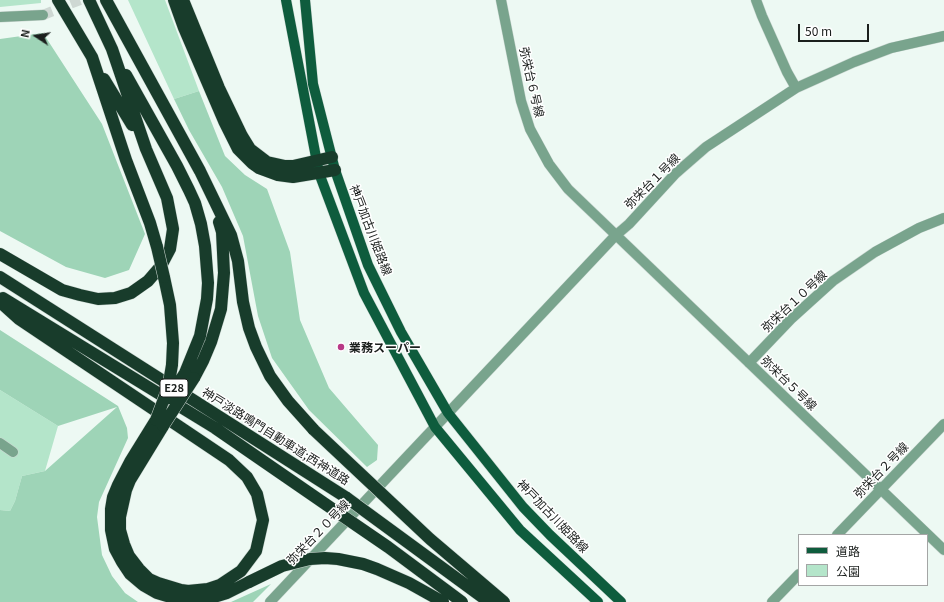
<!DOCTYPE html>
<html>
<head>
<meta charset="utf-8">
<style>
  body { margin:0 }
  #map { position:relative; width:944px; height:602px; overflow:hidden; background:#edf9f3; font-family:Georgia,"Noto Sans JP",serif }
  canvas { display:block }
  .legend { position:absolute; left:798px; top:534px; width:130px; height:52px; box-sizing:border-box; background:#fff; border:1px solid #a4a5a5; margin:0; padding:5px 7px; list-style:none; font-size:12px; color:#1b1f1d }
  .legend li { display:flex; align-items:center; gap:8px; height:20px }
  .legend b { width:20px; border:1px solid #a4a5a5 }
  .north { position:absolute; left:16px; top:16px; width:40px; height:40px; -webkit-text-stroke:3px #fff; paint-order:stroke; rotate:282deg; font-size:11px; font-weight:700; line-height:16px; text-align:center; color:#1b1f1d }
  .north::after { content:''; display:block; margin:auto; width:14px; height:18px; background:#1b1f1d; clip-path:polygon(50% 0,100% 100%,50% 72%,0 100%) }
  .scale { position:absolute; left:798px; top:24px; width:71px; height:18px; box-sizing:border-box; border:2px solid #1b1f1d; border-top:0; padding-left:5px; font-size:12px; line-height:14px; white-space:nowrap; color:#1b1f1d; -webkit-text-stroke:3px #fff; paint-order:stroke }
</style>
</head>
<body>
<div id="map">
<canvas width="944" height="602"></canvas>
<ul class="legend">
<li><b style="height:5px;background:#0e5c3d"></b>道路</li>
<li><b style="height:11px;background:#b4e5ca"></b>公園</li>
</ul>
<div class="north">N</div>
<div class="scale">50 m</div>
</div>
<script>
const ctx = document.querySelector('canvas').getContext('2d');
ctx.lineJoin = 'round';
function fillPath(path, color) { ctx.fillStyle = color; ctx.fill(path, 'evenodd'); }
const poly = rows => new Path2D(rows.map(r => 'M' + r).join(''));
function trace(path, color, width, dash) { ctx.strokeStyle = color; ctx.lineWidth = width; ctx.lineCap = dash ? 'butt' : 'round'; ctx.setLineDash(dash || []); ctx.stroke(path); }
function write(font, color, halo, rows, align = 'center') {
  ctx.font = font + ' Georgia,"Noto Sans JP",serif'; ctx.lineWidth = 3; ctx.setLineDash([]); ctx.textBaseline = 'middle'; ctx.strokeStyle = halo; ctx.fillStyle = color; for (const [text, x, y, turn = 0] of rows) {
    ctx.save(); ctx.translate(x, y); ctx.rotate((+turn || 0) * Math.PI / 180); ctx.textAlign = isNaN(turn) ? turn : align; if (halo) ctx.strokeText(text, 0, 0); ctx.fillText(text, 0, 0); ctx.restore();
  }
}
fillPath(poly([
  [0,0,41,0,41,3,0,7],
  [128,0,165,0,199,91,174,99],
  [0,390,58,426,45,471,22,476,15,501,10,511,0,510]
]), '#b4e5ca');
fillPath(poly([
  [43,33,102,124,145,234,129,270,105,278,66,267,0,231,0,39],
  [199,91,225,156,245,175,267,189,290,252,300,320,329,388,378,445,377,460,367,467,309,410,272,358,258,316,243,236,222,187,189,130,174,99],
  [0,330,118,406,127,428,128,438,99,502,97,517,102,555,112,576,125,593,138,602,0,602,0,510,10,511,15,501,22,476,45,471,117,407,58,426,0,390],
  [271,584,253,602,231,602]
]), '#9ed4b7');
trace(poly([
  [43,15,80,0]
]), '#ced8d3', 10, [10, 5]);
const minor = poly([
  [501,0,521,101,530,129,549,164,568,189,944,550],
  [756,0,762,16,787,72,796,88],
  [0,17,43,15],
  [749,363,791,319,833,281,875,252,919,228,944,218],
  [0,443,13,452],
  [837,535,944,424],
  [270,602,615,236,629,224,675,174,706,147,796,88,854,62,891,48,944,36],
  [772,602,799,574]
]);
const major = poly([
  [286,0,319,173,364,293,435,427,520,530,598,602],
  [305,0,313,84,335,170,368,265,401,332,448,413,523,507,550,535,621,602]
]);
const highway = poly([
  [58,0,92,57,126,160,150,223,157,247],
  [106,0,200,171,231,235,238,261,243,302,249,328,256,347,270,376,288,401,314,430],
  [174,0,184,28,224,121,238,149,252,163,259,168,278,175,293,177,335,170],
  [183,0,219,88,242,136,250,149,267,162,285,166,293,166,332,157],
  [126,75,177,166,189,190,195,203,201,224,205,246,208,283,207,299,200,336,185,373],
  [104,79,132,125],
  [0,254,62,290,80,295,98,299,115,298,131,293,148,281,161,266,170,249,173,229,167,198,146,149,112,49,89,0],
  [0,277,347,498],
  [164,277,170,305,173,343,172,365],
  [3,298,215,428,334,510],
  [0,302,19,319,229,460,247,477,257,494,263,520,256,551,241,571,220,585,208,589,188,591,181,590,158,583,149,579,139,569,129,556,124,544,120,530,120,517,126,490,130,480,163,426],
  [194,378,203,361,211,342,221,309,224,273,222,232,219,222],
  [156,420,130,462,118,485,113,497,111,509,111,530,115,549,122,562,130,574,143,585,157,593,177,599,187,601,214,597,227,593,249,582]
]);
trace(minor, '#cbd6d1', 11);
trace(major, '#cbd6d1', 11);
trace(highway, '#cbd6d1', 13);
trace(minor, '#79a48d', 10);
trace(major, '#0e5c3d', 10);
trace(highway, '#183c2b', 12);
const highwayBridge = poly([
  [157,247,164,277],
  [169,398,185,373],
  [156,420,168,388,172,365],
  [163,426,194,378],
  [314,430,430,539,504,602],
  [347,498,489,602],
  [334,510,388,547,462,602],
  [249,582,282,566,310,559,325,558,338,559,363,564,377,569,409,583,443,602]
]);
trace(highwayBridge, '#cbd6d1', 13, []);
trace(highwayBridge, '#183c2b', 12);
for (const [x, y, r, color] of [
  [341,347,4,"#b83986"]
]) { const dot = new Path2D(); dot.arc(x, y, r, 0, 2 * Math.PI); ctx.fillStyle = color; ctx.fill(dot); trace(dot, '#fff', 1.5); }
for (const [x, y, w] of [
  [174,388,28]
]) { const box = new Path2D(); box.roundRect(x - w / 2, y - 9, w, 18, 3); ctx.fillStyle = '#fff'; ctx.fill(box); trace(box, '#1b1f1d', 1); }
write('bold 11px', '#1b1f1d', null, [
  ["E28",174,388]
]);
write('12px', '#1b1f1d', '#fff', [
  ["弥栄台６号線",532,82,77],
  ["弥栄台１号線",652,181,-45],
  ["神戸加古川姫路線",371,230,69],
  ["弥栄台１０号線",794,301,-43],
  ["弥栄台５号線",789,383,44],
  ["神戸淡路鳴門自動車道;西神道路",276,436,32],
  ["弥栄台２号線",881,470,-46],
  ["神戸加古川姫路線",553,516,46],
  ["弥栄台２０号線",318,532,-46]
]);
write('bold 12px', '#1b1f1d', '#fff', [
  ["業務スーパー",349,347]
], 'left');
</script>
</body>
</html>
